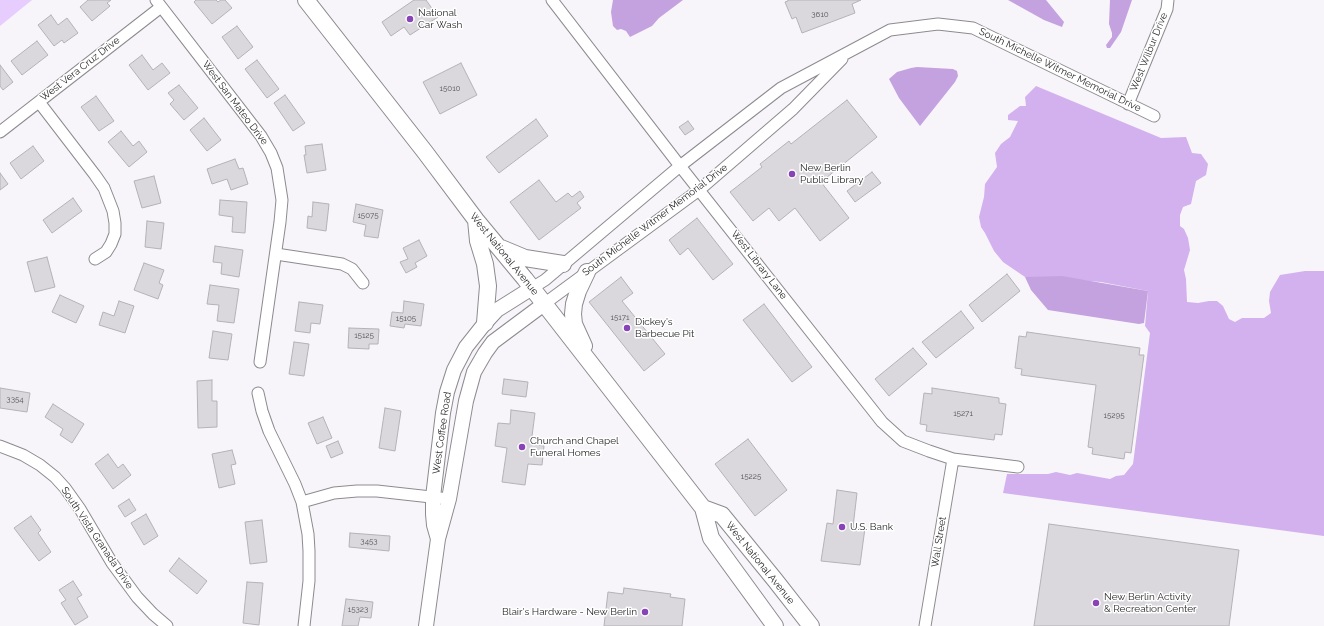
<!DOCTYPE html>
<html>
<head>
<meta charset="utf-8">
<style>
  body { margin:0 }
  canvas { display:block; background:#f7f4fa }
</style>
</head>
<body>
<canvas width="1324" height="626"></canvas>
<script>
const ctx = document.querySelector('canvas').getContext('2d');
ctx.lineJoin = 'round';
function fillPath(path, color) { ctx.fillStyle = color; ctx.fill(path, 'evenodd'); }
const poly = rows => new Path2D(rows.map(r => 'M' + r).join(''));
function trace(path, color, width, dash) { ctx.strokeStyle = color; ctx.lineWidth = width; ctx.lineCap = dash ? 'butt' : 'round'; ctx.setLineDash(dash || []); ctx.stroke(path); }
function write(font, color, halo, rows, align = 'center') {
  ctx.font = font + ' Raleway,sans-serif'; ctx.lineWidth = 3; ctx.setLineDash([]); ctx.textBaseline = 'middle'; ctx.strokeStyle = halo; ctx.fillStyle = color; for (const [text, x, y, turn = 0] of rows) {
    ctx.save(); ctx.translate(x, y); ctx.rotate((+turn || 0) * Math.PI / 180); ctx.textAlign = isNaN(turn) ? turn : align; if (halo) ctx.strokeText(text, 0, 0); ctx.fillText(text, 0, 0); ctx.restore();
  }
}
fillPath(poly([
  [0,0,32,0,0,26]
]), '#e7cdfe');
fillPath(poly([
  [1036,86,1161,138,1186,137,1192,153,1201,154,1208,164,1206,175,1196,181,1191,204,1183,207,1180,215,1180,226,1184,229,1188,238,1190,250,1184,270,1186,279,1187,302,1198,303,1209,301,1217,301,1223,306,1229,319,1235,322,1242,318,1264,318,1271,313,1269,301,1270,292,1280,275,1305,271,1324,271,1324,536,1003,493,1007,474,1048,474,1056,472,1070,475,1077,473,1110,479,1116,476,1124,475,1133,464,1150,333,1145,326,1148,291,1101,282,1042,277,1025,277,1003,262,994,251,985,233,981,227,979,217,984,197,985,184,997,167,995,153,1001,144,1010,137,1018,121,1008,120,1008,115,1020,106,1026,106,1025,97]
]), '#d3b1ee');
fillPath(poly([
  [613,0,683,0,659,18,652,26,630,37,626,31,621,29,617,30,613,26,611,12],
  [1008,0,1046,0,1064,22,1062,27,1044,20],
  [1110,0,1132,0,1121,32,1110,48,1107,48,1106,45,1112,37,1112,33,1109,24],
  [917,67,953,69,957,71,958,76,955,82,920,126,899,98,889,79,897,72,911,68],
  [1062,276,1148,291,1144,323,1139,324,1048,310,1031,290,1025,277]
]), '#c4a2df');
const building = poly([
  [88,0,111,0,107,3,110,6,92,21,80,7,88,0],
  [196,0,216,0,218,2,221,0,225,0,232,8,212,24,194,2,196,0],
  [414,0,426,0,438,17,410,35,404,27,391,36,382,22,414,0],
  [788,0,861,0,852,4,855,13,802,33,796,17,792,19,785,2,788,1,788,0],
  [51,15,58,25,67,18,78,33,64,43,62,40,54,46,38,25,51,15],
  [237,26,253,47,238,59,222,37,237,26],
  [37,41,48,55,22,75,11,61,37,41],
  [142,55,153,70,162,63,170,73,148,90,129,65,142,55],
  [257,60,279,89,267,98,245,69,257,60],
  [461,63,477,95,440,114,423,82,461,63],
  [0,65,13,82,3,90,0,86,0,65],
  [179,85,198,108,184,120,170,104,174,100,168,93,179,85],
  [285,95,305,123,293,131,274,103,285,95],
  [96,96,114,121,99,131,81,107,96,96],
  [847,100,877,137,821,182,849,218,820,241,795,208,779,221,769,208,753,221,730,192,762,167,760,164,789,141,791,144,847,100],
  [204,118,221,140,207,151,190,130,204,118],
  [536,119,548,136,499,173,486,157,536,119],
  [688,121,694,129,685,135,679,127,688,121],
  [121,131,133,146,139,141,147,152,129,167,108,142,121,131],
  [322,144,326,170,307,173,304,155,306,155,305,146,322,144],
  [33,146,44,161,21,179,10,163,33,146],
  [235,159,239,169,243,168,248,184,231,190,227,179,212,184,207,169,235,159],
  [872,172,881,183,855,202,847,191,872,172],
  [0,173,8,184,0,190,0,173],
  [154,176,161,203,142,208,134,181,154,176],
  [539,180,556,202,568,193,572,197,580,191,584,197,577,203,581,208,539,240,510,202,539,180],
  [73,198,82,211,52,233,43,220,73,198],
  [220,200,247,202,245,233,232,232,233,217,219,215,220,200],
  [313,202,329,204,326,231,307,228,308,216,312,217,313,202],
  [356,204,383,210,378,238,364,236,366,225,353,222,356,204],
  [697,218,733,264,713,280,688,248,680,255,669,240,697,218],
  [147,221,164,223,161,249,145,247,147,221],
  [419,240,427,256,415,263,417,267,406,273,400,262,408,259,403,248,419,240],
  [215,246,243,250,239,277,221,274,222,263,213,262,215,246],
  [47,257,55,287,35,292,27,262,47,257],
  [144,263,164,270,159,283,163,285,158,299,134,290,144,263],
  [1007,274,1020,291,982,322,969,305,1007,274],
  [621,277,633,293,622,301,665,354,644,371,589,302,621,277],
  [210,285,239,289,234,323,217,321,219,305,207,304,210,285],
  [60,295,84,306,76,323,52,312,60,295],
  [119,301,134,306,125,333,99,325,103,312,114,316,119,301],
  [404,301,424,304,421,326,405,324,404,328,390,326,392,312,403,313,404,301],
  [299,302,323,305,320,324,311,323,310,333,295,331,299,302],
  [764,304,812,367,792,382,743,320,764,304],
  [961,311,974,328,936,358,922,342,961,311],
  [349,328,379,329,378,344,369,344,369,349,348,348,349,328],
  [213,331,232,334,228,360,209,358,213,331],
  [1027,332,1140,348,1139,355,1144,355,1131,453,1125,452,1124,459,1092,454,1093,448,1088,447,1096,385,1021,375,1022,369,1015,368,1019,336,1026,337,1027,332],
  [294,342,309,344,304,376,289,374,294,342],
  [913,348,927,364,889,396,875,379,913,348],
  [504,379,528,382,526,397,502,394,504,379],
  [212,380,212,401,217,401,217,427,198,428,197,381,212,380],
  [0,388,30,393,27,412,0,408,0,388],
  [932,388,999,398,999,403,1006,404,1002,435,995,434,994,440,926,431,927,425,920,424,924,393,932,394,932,388],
  [53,404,84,424,72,443,60,435,63,429,45,417,53,404],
  [385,408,401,411,395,451,379,448,385,408],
  [511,410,535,413,531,444,544,446,542,465,528,464,525,485,502,482,507,448,495,446,498,423,510,424,511,410],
  [323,417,332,438,317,444,308,423,323,417],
  [748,439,787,490,755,516,715,464,748,439],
  [338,441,343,453,331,458,326,446,338,441],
  [232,450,236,464,231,465,235,484,219,488,212,454,232,450],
  [108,454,118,468,123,464,131,475,113,489,95,464,108,454],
  [837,490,857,493,853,527,865,528,860,565,821,561,827,523,833,524,837,490],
  [129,499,136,510,125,517,118,506,129,499],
  [146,514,158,536,144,545,131,523,146,514],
  [31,516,41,530,38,533,51,552,39,561,14,528,31,516],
  [262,520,267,562,250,564,245,522,262,520],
  [1049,524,1239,550,1229,626,1034,626,1049,524],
  [350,533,390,536,389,551,349,547,350,533],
  [179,558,207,581,197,594,169,571,179,558],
  [73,581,82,595,77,598,88,617,75,625,61,603,66,600,59,590,73,581],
  [247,582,263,583,259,625,243,623,247,582],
  [624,588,671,594,670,597,685,599,682,626,604,626,608,592,623,594,624,588],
  [346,599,373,602,371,618,360,617,358,626,342,626,346,599]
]);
fillPath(building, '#dbd8dd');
trace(building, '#b5b2b7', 1);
const minor = poly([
  [156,0,261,136,271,153,277,168,282,200,280,222,260,362],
  [552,0,680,166,882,422,903,441,929,451,953,459,1018,467],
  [39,102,95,175,104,188,113,211,115,223,115,234,111,244,106,252,95,259],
  [1128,104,1167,9,1168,0],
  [0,132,161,7],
  [276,254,342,264,352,269,363,283],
  [532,288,545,280,680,166,781,88,890,30,938,24,973,28,1154,116],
  [544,304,699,190,793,109,842,59],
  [258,393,262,411,269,431,295,484,302,502,308,534,309,551,309,581,304,626],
  [0,446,23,455,40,465,55,477,65,488,80,509,112,563,137,597,153,614,167,626],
  [302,502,334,493,357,491,377,491,449,499],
  [925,626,953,459]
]);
const tertiary = poly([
  [438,539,434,525,433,514,433,497,443,413,447,392,454,370,466,347,485,323,497,310,532,288],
  [426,626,438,539,449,499,466,401,474,372,485,353,493,342,544,304]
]);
const secondary = poly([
  [306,0,425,152,476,220,525,279,703,508,711,538,775,626],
  [476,220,478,241,485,264,488,286,485,323],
  [501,248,525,258,563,264],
  [584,346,574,324,573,314,574,304,578,291,587,272],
  [703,508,722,515,775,580,811,626]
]);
trace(minor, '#8e8b90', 13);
trace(tertiary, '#8e8b90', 16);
trace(secondary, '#8e8b90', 18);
trace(minor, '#fff', 11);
trace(tertiary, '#fff', 14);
trace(secondary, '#fff', 16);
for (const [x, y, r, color] of [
  [410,19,4,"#8843b6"],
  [792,174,4,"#8843b6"],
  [627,328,4,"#8843b6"],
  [522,447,4,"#8843b6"],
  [842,527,4,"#8843b6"],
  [1096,603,4,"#8843b6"],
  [645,612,4,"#8843b6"]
]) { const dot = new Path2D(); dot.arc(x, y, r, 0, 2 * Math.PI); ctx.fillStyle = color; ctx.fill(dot); trace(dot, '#fff', 1.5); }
write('8px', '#565558', null, [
  ["3610",820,15],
  ["15010",450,89],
  ["15075",368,216],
  ["15171",620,318],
  ["15105",406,319],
  ["15125",364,336],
  ["3354",15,400],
  ["15271",963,414],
  ["15295",1114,416],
  ["15225",751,477],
  ["3453",369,542],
  ["15323",358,610]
]);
write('10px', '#2a292b', '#fff', [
  ["National",418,13],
  ["Car Wash",418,25],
  ["New Berlin",800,168],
  ["Public Library",800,180],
  ["Dickey's",635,322],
  ["Barbecue Pit",635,334],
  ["Church and Chapel",530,441],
  ["Funeral Homes",530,453],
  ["U.S. Bank",850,527],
  ["New Berlin Activity",1104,597],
  ["& Recreation Center",1104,609],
  ["Blair's Hardware - New Berlin",637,612,"right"]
], 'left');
write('10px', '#2a292b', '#fff', [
  ["West Wilbur Drive",1149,52,-68],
  ["West Vera Cruz Drive",80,69,-38],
  ["South Michelle Witmer Memorial Drive",1060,70,26],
  ["West San Mateo Drive",235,103,53],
  ["South Michelle Witmer Memorial Drive",655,220,-37],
  ["West National Avenue",504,254,51],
  ["West Library Lane",759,265,52],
  ["West Coffee Road",442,433,-82],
  ["South Vista Granada Drive",97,538,56],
  ["Wall Street",939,542,-81],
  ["West National Avenue",760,563,51]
]);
</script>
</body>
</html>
